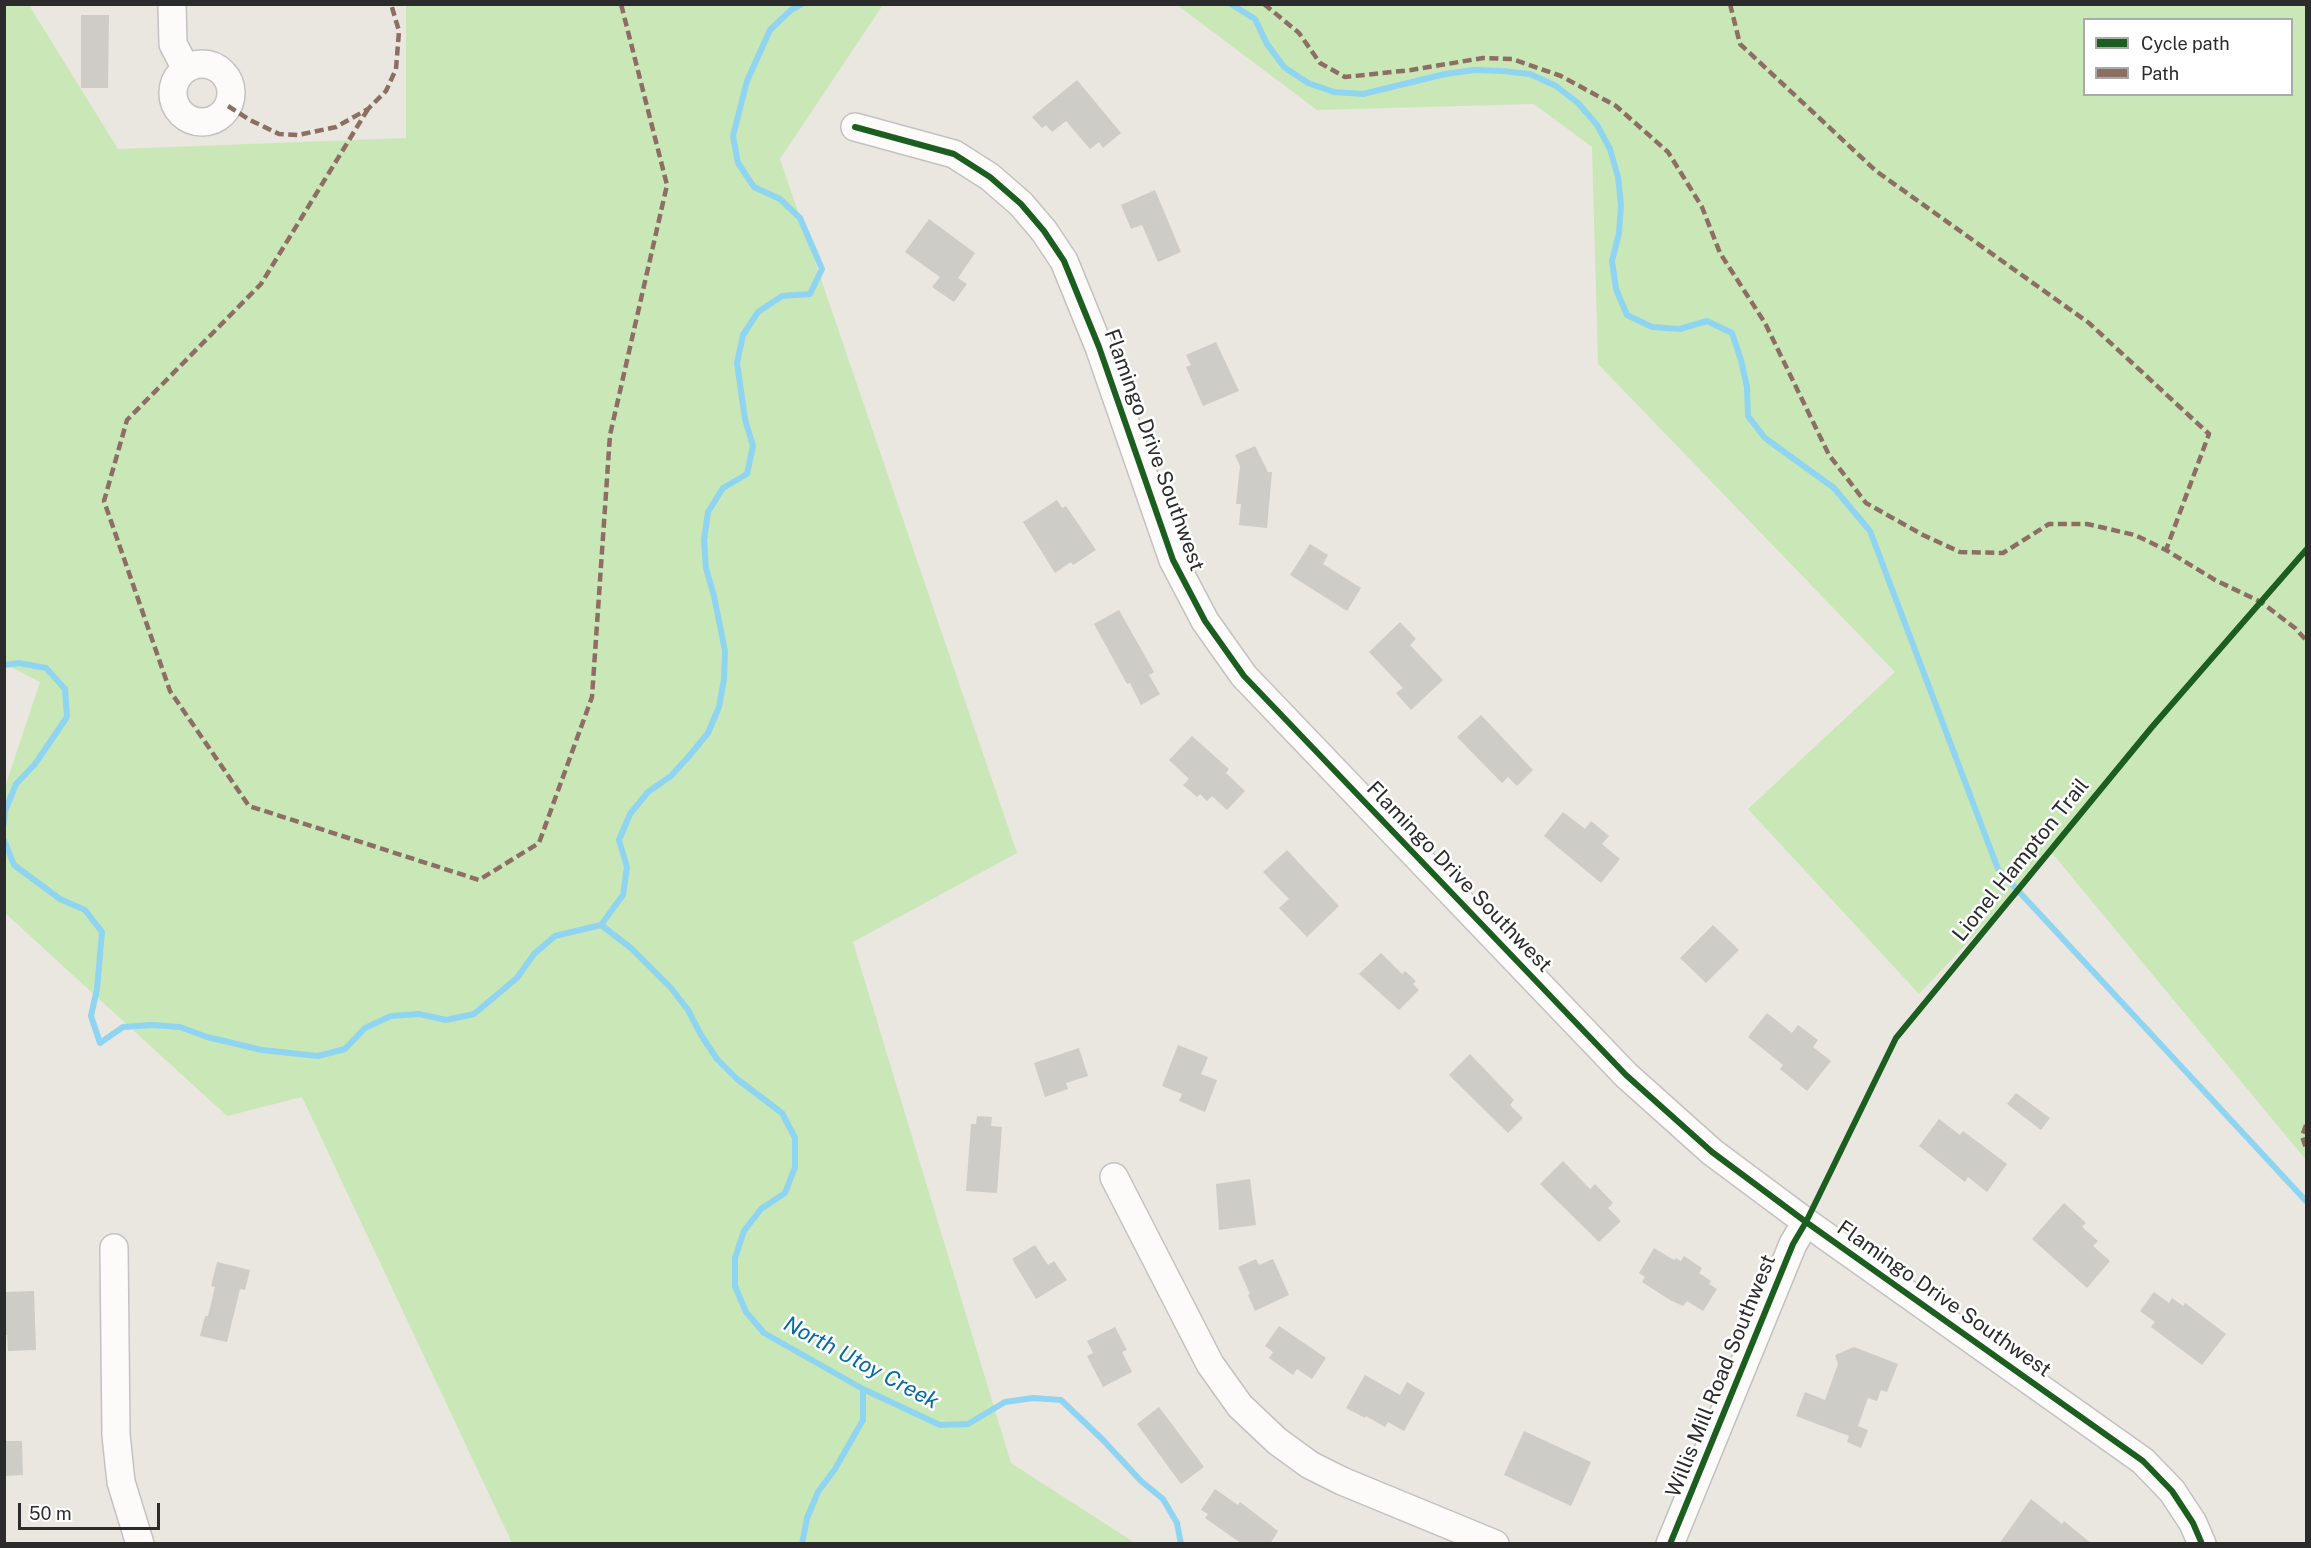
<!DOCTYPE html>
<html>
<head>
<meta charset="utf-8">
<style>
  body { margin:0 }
  #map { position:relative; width:2311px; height:1548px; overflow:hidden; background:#eae6e0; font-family:"Public Sans",sans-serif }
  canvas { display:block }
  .frame { position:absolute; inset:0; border:6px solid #2b2b2b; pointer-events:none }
  .legend { position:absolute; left:2083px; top:18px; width:210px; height:78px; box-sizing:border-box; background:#fff; border:2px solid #aaa; margin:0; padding:8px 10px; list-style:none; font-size:18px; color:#2b2b2b }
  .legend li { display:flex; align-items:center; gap:12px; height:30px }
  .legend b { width:30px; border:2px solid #aaa }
  .scale { position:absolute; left:18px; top:1503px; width:142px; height:27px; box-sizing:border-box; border:3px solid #2b2b2b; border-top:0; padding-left:8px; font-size:18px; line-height:21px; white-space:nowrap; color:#2b2b2b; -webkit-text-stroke:4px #fff; paint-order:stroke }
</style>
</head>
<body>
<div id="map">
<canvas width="2311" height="1548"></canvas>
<div class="frame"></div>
<ul class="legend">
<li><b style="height:8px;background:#1b5e20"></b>Cycle path</li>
<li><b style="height:8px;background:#8d6e63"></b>Path</li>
</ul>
<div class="scale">50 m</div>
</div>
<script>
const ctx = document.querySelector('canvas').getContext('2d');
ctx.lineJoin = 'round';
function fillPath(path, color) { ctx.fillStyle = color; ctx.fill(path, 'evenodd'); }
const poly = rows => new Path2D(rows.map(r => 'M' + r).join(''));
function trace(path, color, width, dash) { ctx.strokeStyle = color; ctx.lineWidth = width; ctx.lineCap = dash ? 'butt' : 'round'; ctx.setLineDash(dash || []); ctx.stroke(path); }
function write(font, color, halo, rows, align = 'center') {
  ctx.font = font + ' "Public Sans",sans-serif'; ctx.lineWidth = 5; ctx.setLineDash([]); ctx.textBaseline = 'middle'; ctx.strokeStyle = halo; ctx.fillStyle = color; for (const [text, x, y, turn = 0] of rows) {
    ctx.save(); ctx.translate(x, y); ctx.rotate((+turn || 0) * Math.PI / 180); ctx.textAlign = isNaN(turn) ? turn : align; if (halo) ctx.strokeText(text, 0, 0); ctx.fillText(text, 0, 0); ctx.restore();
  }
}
fillPath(poly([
  [4,5,29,5,118,149,406,138,406,5,883,5,780,159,1017,853,853,942,1011,1463,1135,1543,512,1543,302,1097,227,1116,5,913,5,787,40,682,5,664],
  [1177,5,2306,5,2306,1160,2052,853,1919,994,1748,809,1895,672,1598,364,1592,147,1534,104,1317,110],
  [2084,20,2292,20,2292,94,2084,94]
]), '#cae8b7');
trace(poly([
  [1231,4,1255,19,1267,44,1284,67,1308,83,1334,92,1363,94,1445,74,1474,70,1502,71,1530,74,1556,86,1578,103,1597,125,1610,149,1618,177,1621,205,1619,233,1612,261,1616,289,1627,315,1652,327,1680,329,1707,321,1732,333,1741,360,1747,387,1748,416,1765,438,1834,488,1870,531,1998,869,2306,1201],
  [4,665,19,663,46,668,65,689,67,717,35,764,16,784,5,811,4,823],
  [4,840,14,865,60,899,85,910,102,932,97,989,91,1016,100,1043,123,1027,152,1025,180,1027,207,1037,262,1050,318,1056,345,1049,365,1028,391,1016,419,1014,446,1020,474,1014,517,978,534,954,555,936,601,925],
  [601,925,623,895,627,867,619,840,630,814,648,792,671,776,690,755,708,733,719,707,724,679,725,651,714,596,706,568,704,540,708,512,723,488,747,474,753,446,745,419,737,363,743,335,758,312,782,296,810,294,822,269,800,218,780,199,754,187,738,163,733,136,747,81,770,30,791,10,802,4],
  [601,925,631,948,671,988,688,1010,701,1035,717,1059,737,1079,782,1113,795,1138,795,1167,785,1193,761,1209,744,1231,735,1258,735,1286,746,1312,764,1333,863,1389,940,1425,968,1424,1005,1402,1033,1398,1061,1400,1103,1440,1141,1481,1163,1499,1177,1523,1181,1544],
  [802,1544,807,1518,818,1492,835,1469,863,1420,863,1389]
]), '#8fd4f1', 6);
fillPath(poly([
  [81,15,109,15,108,88,81,88],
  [1077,80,1121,133,1103,148,1099,142,1090,149,1066,121,1052,132,1046,125,1042,128,1032,117],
  [1155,190,1181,252,1158,262,1142,225,1131,229,1121,205],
  [929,219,975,253,958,278,967,284,954,302,932,287,940,277,905,252],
  [1216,342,1239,391,1203,406,1186,367,1191,365,1186,355],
  [1255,446,1268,472,1272,472,1267,528,1239,525,1241,504,1236,504,1240,466,1235,455],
  [1057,500,1062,508,1066,506,1096,550,1073,565,1071,562,1055,573,1023,522],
  [1310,544,1328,555,1323,564,1361,588,1347,611,1290,575],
  [1119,610,1154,672,1149,675,1160,694,1141,705,1130,683,1127,684,1094,624],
  [1400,622,1416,639,1410,645,1443,680,1411,710,1396,693,1403,688,1369,652],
  [1481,715,1533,770,1517,786,1508,777,1502,783,1457,737],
  [1192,736,1229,769,1226,773,1245,791,1227,810,1212,796,1207,801,1200,794,1197,797,1183,785,1189,779,1169,760],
  [1563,812,1585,829,1591,821,1609,836,1602,844,1620,859,1601,883,1544,836],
  [1287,850,1339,906,1307,937,1279,908,1289,899,1263,872],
  [1713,925,1739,950,1706,983,1680,958],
  [1381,953,1402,974,1405,971,1416,981,1413,984,1419,990,1399,1010,1359,974],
  [1767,1013,1792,1033,1798,1025,1818,1040,1813,1047,1831,1061,1807,1091,1780,1069,1783,1065,1748,1037],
  [1178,1045,1208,1057,1201,1074,1217,1080,1205,1112,1179,1101,1182,1094,1162,1086],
  [1079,1048,1088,1076,1066,1083,1068,1089,1045,1097,1034,1063],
  [1470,1054,1514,1100,1510,1105,1523,1118,1508,1133,1449,1075],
  [2016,1093,2050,1118,2041,1130,2007,1104],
  [977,1116,992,1117,991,1126,1002,1127,997,1193,966,1191,971,1124,976,1124],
  [1939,1119,1960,1135,1963,1131,2007,1164,1987,1192,1968,1177,1965,1182,1919,1146],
  [1563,1161,1590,1189,1595,1184,1613,1203,1608,1208,1621,1221,1599,1242,1540,1184],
  [1250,1179,1256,1225,1219,1230,1216,1184],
  [2064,1203,2086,1223,2082,1227,2098,1241,2093,1246,2110,1261,2087,1288,2032,1239],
  [1035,1245,1048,1265,1054,1261,1067,1280,1036,1299,1012,1259],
  [1654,1248,1674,1260,1676,1258,1681,1261,1684,1256,1702,1268,1699,1273,1711,1281,1709,1284,1717,1289,1703,1311,1687,1301,1683,1306,1670,1300,1642,1282,1645,1277,1639,1273],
  [1256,1259,1259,1265,1273,1259,1289,1295,1255,1311,1248,1295,1250,1294,1238,1267],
  [217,1262,250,1270,245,1290,240,1289,227,1342,200,1336,205,1316,208,1316,215,1287,211,1286],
  [34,1291,36,1350,8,1351,7,1335,4,1335,6,1292],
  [2154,1292,2169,1303,2172,1298,2183,1306,2185,1303,2226,1334,2202,1365,2151,1327,2155,1322,2140,1311],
  [1279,1326,1326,1358,1312,1379,1297,1369,1293,1375,1269,1358,1273,1352,1265,1346],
  [1115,1327,1127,1350,1122,1352,1132,1372,1103,1387,1087,1356,1093,1353,1087,1341],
  [1854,1347,1898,1364,1887,1392,1881,1390,1877,1401,1868,1398,1858,1426,1868,1430,1861,1448,1847,1442,1849,1436,1796,1416,1805,1392,1825,1400,1838,1364,1835,1355],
  [1365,1375,1400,1395,1407,1382,1425,1393,1404,1431,1388,1422,1385,1427,1366,1416,1365,1418,1346,1408],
  [1159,1407,1204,1467,1181,1484,1137,1424],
  [1524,1431,1591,1462,1571,1506,1504,1475],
  [4,1441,22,1441,23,1475,4,1476],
  [1215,1489,1238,1505,1240,1502,1278,1531,1270,1544,1242,1544,1205,1518,1208,1514,1201,1510],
  [2031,1499,2062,1524,2064,1521,2092,1544,1999,1544]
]), '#ceccc7');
const minor = poly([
  [172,4,173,44,186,69],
  '173 93a29 29 0 1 1 58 0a29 29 0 1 1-58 0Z',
  [855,127,954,154,990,177,1021,204,1044,231,1064,261,1099,347,1173,560,1205,621,1244,676,1626,1075,1712,1152,1806,1222,2143,1461,2172,1491,2193,1523,2202,1544],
  [1114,1177,1210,1364,1240,1406,1277,1441,1310,1465,1342,1481,1495,1544],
  [114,1248,116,1435,121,1482,140,1544],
  [1670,1544,1793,1244,1806,1222]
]);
trace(minor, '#c3c2c2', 30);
trace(minor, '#fcfbfa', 27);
trace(poly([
  [1264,4,1299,33,1320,63,1345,77,1411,70,1483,58,1512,59,1561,76,1616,106,1668,152,1702,207,1720,253,1765,323,1829,455,1866,503,1923,535,1960,552,2003,553,2049,524,2087,524,2135,535,2166,550,2215,580,2261,602,2295,628,2306,640],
  [1730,4,1740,44,1876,171,2089,323,2209,434,2166,550],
  [228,106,250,120,279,134,298,135,336,127,368,109,386,91,396,69,399,31,391,4],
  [368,109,261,284,127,420,104,501,170,691,249,806,479,880,539,843,592,697,610,435,667,185,621,4],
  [2306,1125,2302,1136,2306,1148]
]), '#8d6e63', 4.5, [9, 4.5]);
trace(poly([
  [855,127,954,154,990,177,1021,204,1044,231,1064,261,1099,347,1173,560,1205,621,1244,676,1626,1075,1712,1152,1806,1222,2143,1461,2172,1491,2193,1523,2202,1544],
  [1670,1544,1793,1244,1806,1222,1896,1038,2152,727,2306,550]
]), '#1b5e20', 6);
write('21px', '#2b2b2b', '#fff', [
  ["Flamingo Drive Southwest",1154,450,70],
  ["Lionel Hampton Trail",2021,860,-51],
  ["Flamingo Drive Southwest",1459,877,46],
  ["Flamingo Drive Southwest",1944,1299,35],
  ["Willis Mill Road Southwest",1721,1376,-68]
]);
write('italic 22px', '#0369a8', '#fff', [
  ["North Utoy Creek",861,1363,28]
]);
</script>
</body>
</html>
